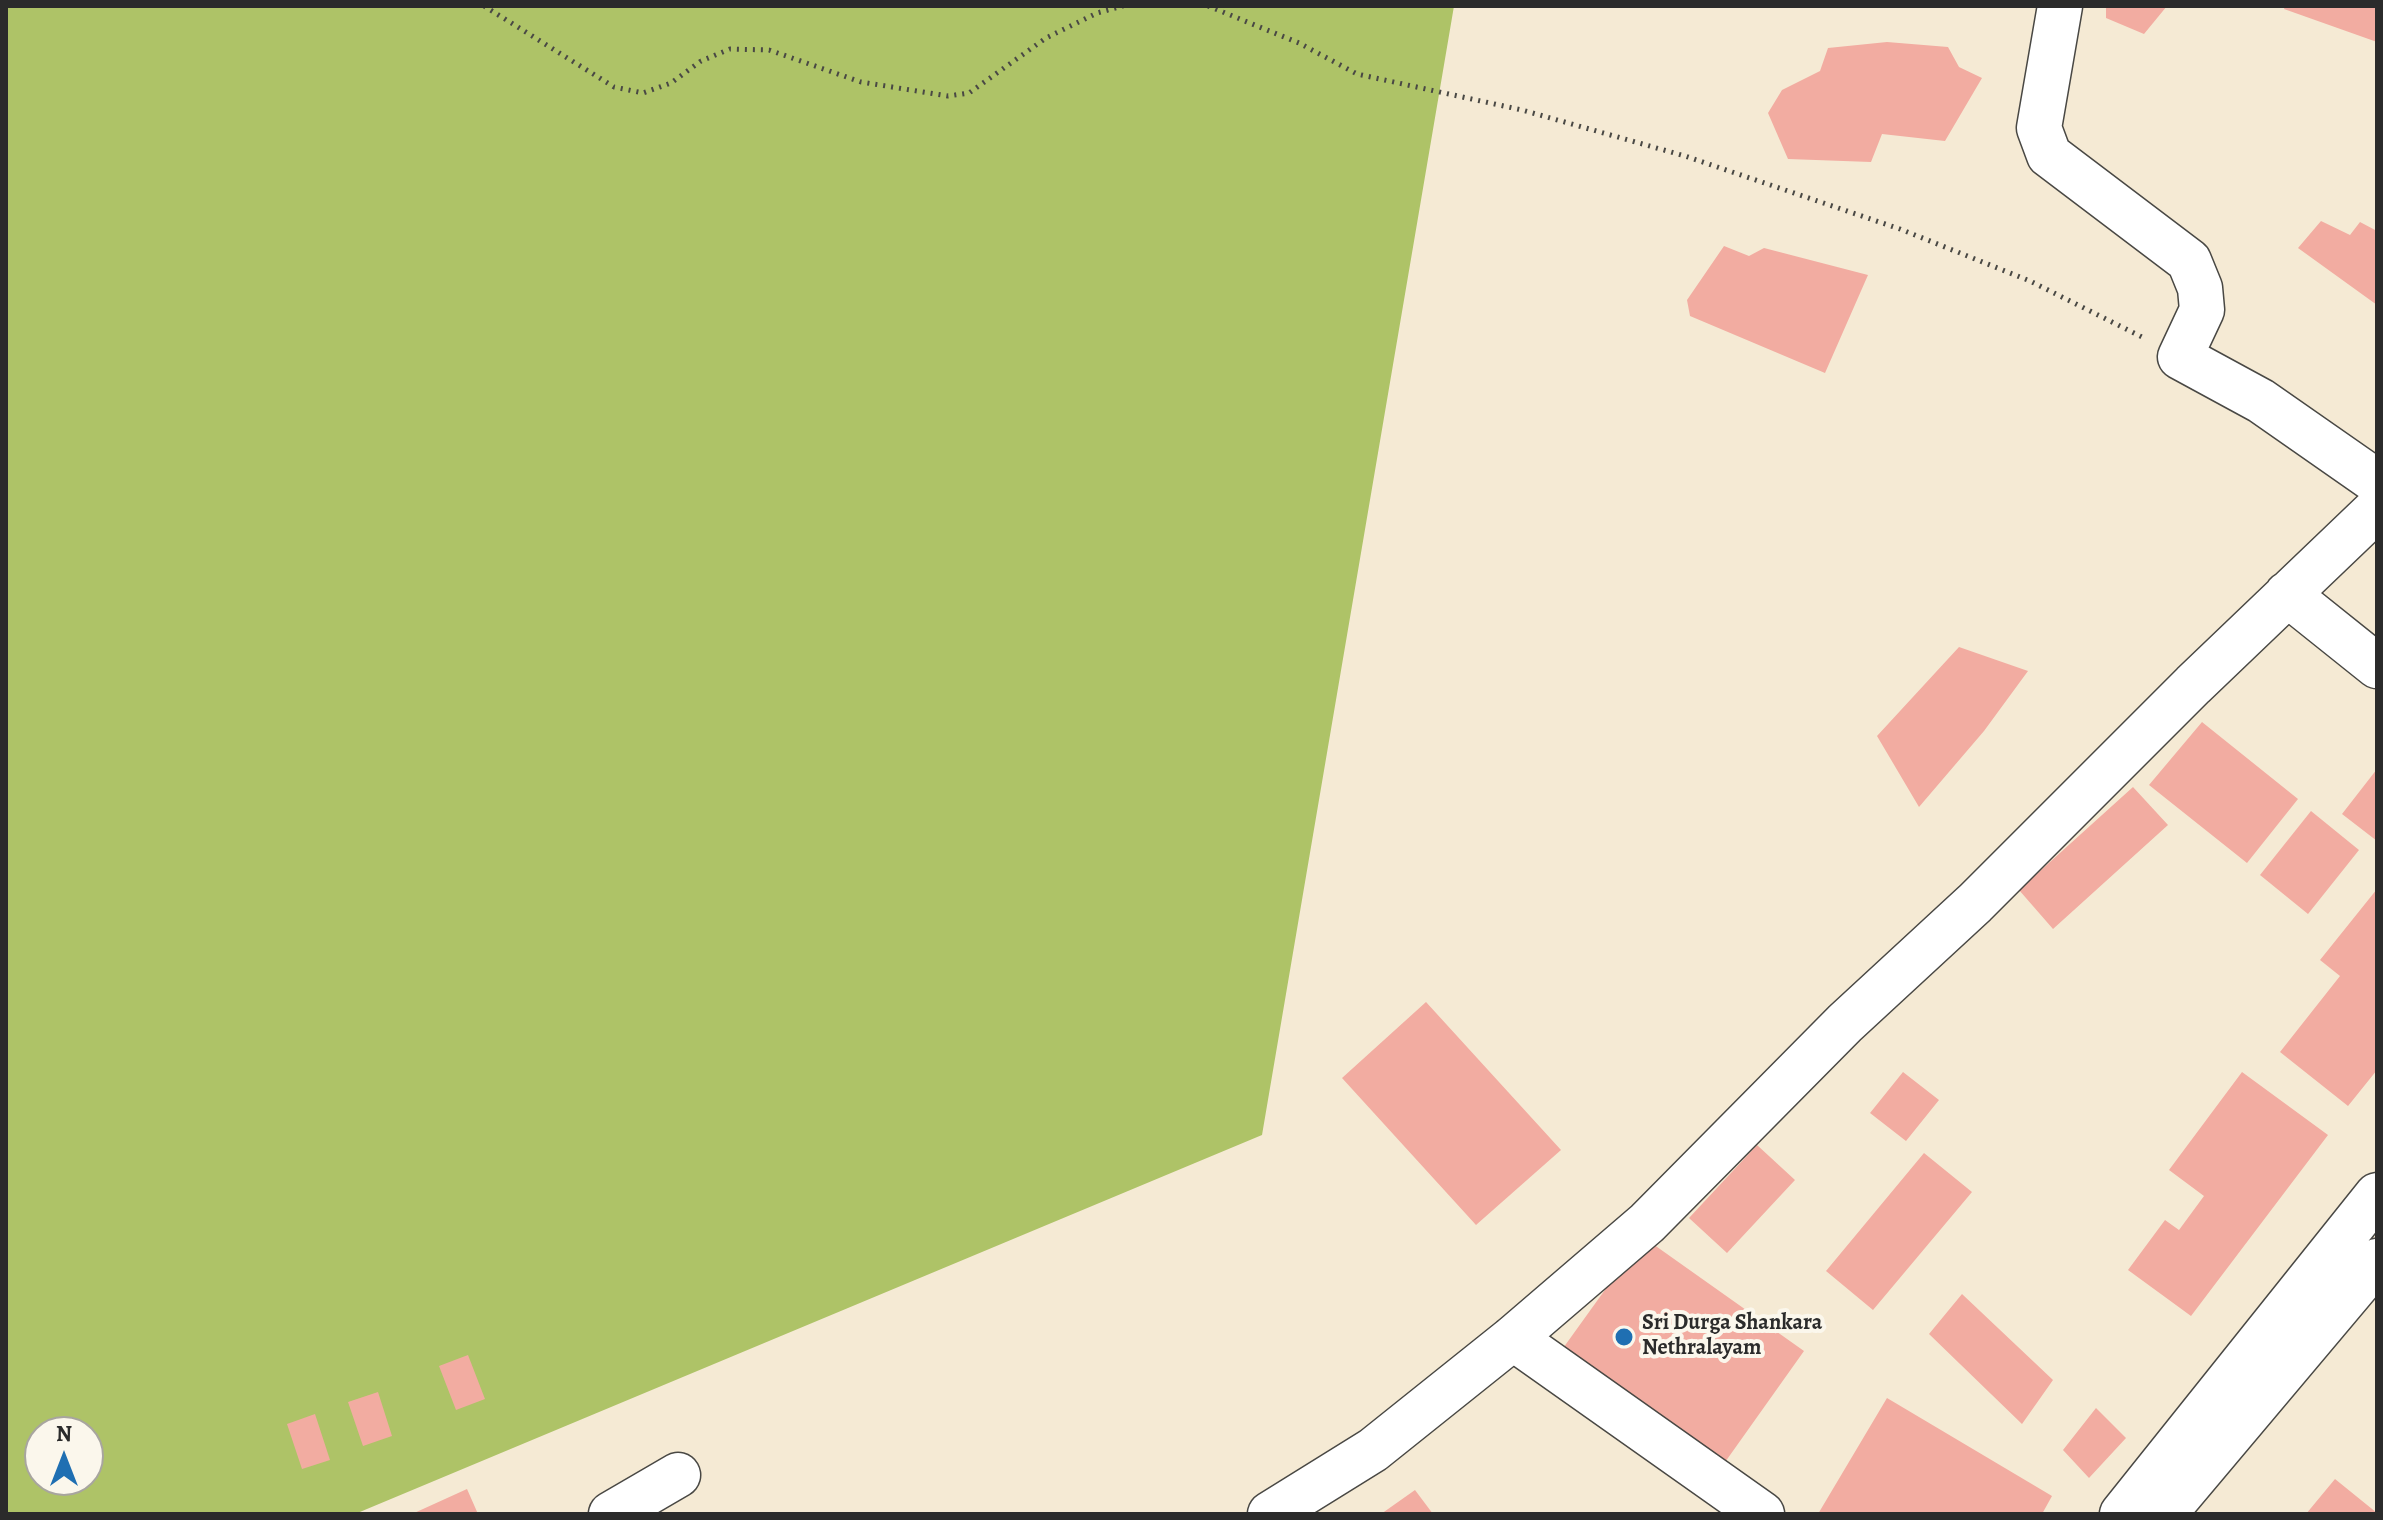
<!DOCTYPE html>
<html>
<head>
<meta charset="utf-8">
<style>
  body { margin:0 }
  #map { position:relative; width:2383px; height:1520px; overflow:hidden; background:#f5ead4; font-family:Alegreya,serif }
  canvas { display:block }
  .frame { position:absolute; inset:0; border:8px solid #2b2b2b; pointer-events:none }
  .north { position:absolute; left:24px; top:1416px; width:80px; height:80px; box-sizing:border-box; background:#fbf7ec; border:2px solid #a8a59f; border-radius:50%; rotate:0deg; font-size:22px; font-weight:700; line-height:32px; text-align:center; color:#2b2b2b }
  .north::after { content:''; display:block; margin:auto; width:28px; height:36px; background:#1f6fb2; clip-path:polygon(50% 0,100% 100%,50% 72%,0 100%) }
</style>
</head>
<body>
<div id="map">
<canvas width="2383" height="1520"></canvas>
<div class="frame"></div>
<div class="north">N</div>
</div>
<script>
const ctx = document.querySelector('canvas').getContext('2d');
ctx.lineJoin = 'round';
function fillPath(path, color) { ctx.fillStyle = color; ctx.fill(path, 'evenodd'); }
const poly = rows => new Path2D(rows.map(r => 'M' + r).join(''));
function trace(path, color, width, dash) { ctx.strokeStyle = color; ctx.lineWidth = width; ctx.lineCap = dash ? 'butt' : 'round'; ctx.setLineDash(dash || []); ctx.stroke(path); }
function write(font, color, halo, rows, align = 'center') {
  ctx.font = font + ' Alegreya,serif'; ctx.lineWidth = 8; ctx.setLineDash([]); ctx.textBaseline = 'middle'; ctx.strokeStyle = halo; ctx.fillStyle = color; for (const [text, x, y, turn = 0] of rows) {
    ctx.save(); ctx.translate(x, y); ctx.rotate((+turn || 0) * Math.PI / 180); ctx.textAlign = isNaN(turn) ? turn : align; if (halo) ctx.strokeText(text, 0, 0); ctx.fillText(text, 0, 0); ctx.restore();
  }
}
fillPath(poly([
  [6,6,1454,6,1262,1135,355,1514,6,1514],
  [40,1432,88,1432,88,1480,40,1480]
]), '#aec367');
fillPath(poly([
  [2106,6,2167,6,2144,34,2106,18],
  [2285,6,2377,6,2377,42,2284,9],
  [1887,42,1948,47,1959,67,1982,78,1945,141,1882,134,1871,162,1788,159,1768,113,1782,90,1820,71,1828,48],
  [2321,221,2350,235,2360,222,2377,231,2377,305,2298,248],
  [1724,246,1749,256,1764,248,1868,275,1825,373,1690,316,1687,300],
  [1959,647,2028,671,1984,731,1919,807,1877,736],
  [2202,722,2298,799,2247,863,2149,785],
  [2377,769,2377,841,2342,814],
  [2133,787,2168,825,2053,929,2019,890],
  [2311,811,2359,850,2308,914,2260,875],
  [2377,889,2377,1070,2348,1106,2280,1052,2340,976,2320,960],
  [1426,1002,1561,1150,1476,1225,1342,1078],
  [1903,1072,1939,1100,1906,1141,1870,1113],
  [2242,1072,2328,1135,2191,1316,2128,1270,2165,1220,2179,1230,2204,1196,2169,1170],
  [1757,1145,1795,1180,1727,1253,1689,1218],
  [1924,1153,1972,1192,1873,1310,1826,1271],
  [1643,1237,1804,1351,1723,1465,1561,1351],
  [1962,1294,2053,1380,2022,1424,1929,1334],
  [468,1355,485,1399,456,1410,439,1366],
  [378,1392,392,1436,363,1446,348,1402],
  [1887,1398,2052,1496,2042,1514,1818,1514],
  [2096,1408,2126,1438,2089,1478,2063,1450],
  [315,1414,330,1460,302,1469,287,1424],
  [2335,1479,2377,1513,2377,1514,2306,1514],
  [467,1489,478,1514,412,1514],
  [1415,1490,1433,1514,1381,1514]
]), '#f2aca1');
const minor = poly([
  [2060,6,2039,128,2049,155,2189,261,2200,288,2202,310,2180,357,2261,401,2377,482],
  [2287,594,2377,666],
  [1513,1338,1762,1514],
  [611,1514,678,1475],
  [1270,1514,1373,1450,1513,1338,1647,1223,1845,1023,1975,903,2193,685,2377,509]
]);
const highway = poly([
  [2122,1514,2377,1195],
  [2164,1514,2377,1261]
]);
trace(minor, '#494844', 47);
trace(highway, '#494844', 47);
trace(poly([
  [484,6,614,87,643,93,671,83,701,61,730,49,769,50,861,82,948,96,969,93,1046,38,1097,13,1123,6],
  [1208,6,1299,43,1357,74,1522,110,1685,156,1900,229,2030,281,2142,337]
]), '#494844', 5, [2, 6]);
trace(minor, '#fff', 44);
trace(highway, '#fff', 44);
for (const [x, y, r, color] of [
  [1624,1337,10,"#1f6fb2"]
]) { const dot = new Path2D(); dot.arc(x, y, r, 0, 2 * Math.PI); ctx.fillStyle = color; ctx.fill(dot); trace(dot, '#fbf7ec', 3); }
write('bold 22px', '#2b2b2b', '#fbf7ec', [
  ["Sri Durga Shankara",1642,1324],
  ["Nethralayam",1642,1349]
], 'left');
</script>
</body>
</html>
